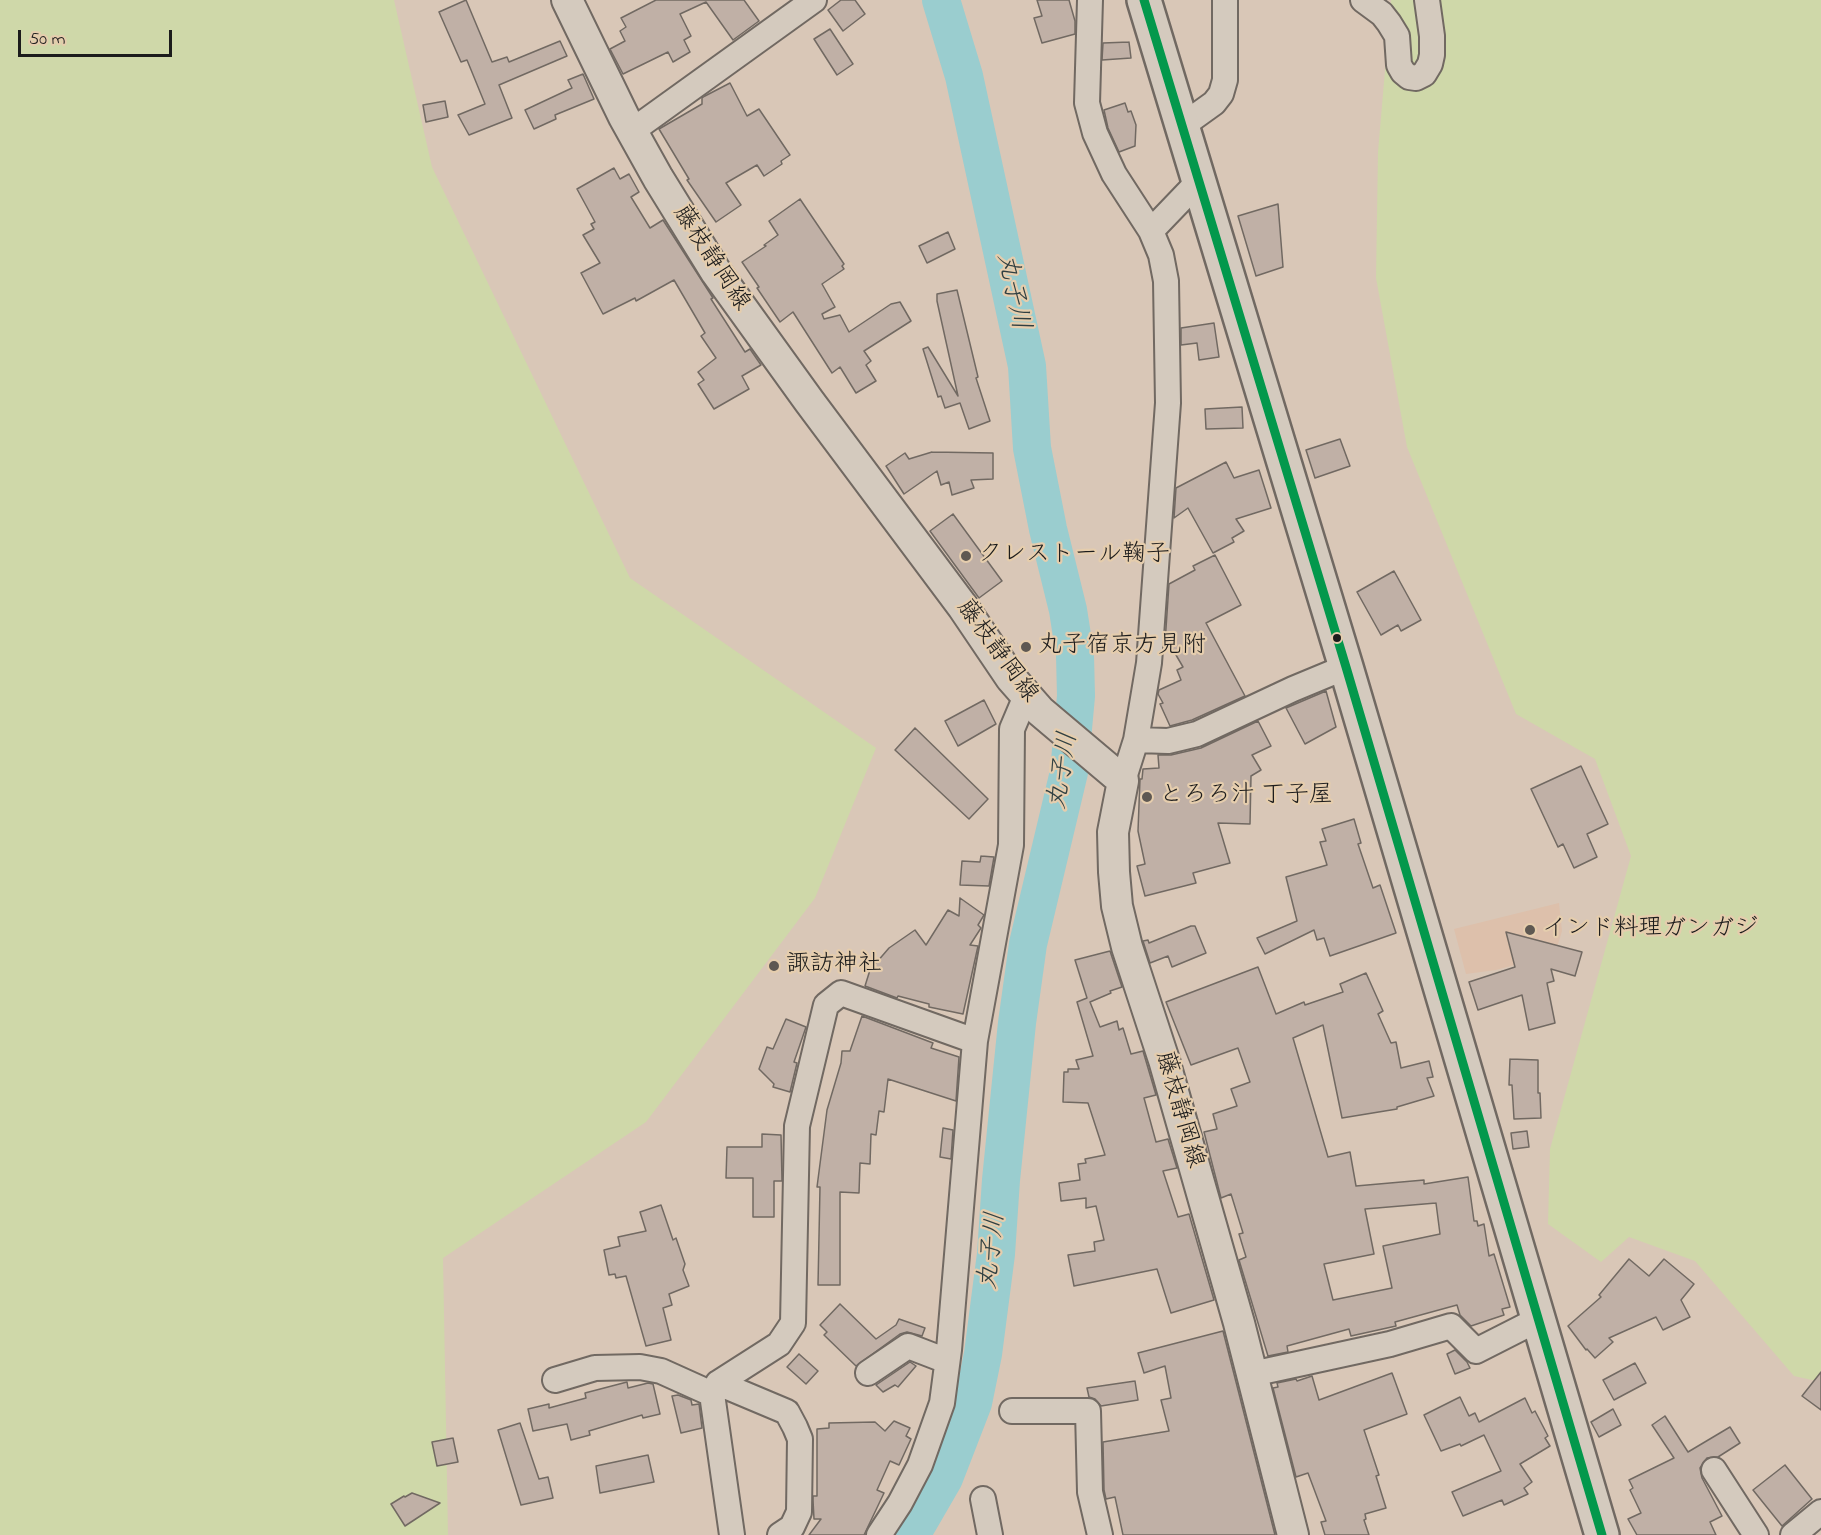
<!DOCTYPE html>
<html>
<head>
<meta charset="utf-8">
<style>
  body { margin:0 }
  #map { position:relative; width:1821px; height:1535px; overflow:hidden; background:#d9c7b7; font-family:"Indie Flower",sans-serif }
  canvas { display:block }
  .scale { position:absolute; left:18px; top:30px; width:154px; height:27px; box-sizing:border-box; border:3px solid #1c1c1c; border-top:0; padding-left:8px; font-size:18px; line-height:21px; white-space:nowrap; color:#1c1c1c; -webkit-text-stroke:4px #e5cdad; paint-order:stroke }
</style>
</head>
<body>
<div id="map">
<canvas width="1821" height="1535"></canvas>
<div class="scale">50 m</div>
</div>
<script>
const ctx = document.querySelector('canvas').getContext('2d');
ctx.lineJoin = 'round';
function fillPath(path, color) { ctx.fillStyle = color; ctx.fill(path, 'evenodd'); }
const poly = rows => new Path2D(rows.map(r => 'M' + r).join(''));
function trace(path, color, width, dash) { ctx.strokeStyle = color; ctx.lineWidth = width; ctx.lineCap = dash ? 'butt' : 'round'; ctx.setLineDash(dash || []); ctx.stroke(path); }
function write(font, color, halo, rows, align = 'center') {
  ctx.font = font + ' "Indie Flower","Klee One",sans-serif'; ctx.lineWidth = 4.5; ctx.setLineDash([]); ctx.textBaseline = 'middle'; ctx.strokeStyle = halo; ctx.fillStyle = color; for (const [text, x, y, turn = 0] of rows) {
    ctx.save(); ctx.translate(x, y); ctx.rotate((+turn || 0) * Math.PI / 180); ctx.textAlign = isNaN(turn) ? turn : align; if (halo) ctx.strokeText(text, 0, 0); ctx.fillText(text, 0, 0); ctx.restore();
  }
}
fillPath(poly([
  [1559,903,1562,931,1555,954,1496,970,1466,974,1454,929]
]), '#ddc0ab');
fillPath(poly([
  [0,0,394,0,432,167,630,578,876,748,815,898,646,1122,443,1258,448,1535,0,1535],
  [1391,0,1821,0,1821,1382,1794,1376,1695,1261,1629,1237,1601,1262,1548,1224,1550,1149,1631,856,1595,759,1516,714,1407,447,1376,278,1378,152]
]), '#cfd8a9');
trace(poly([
  [911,1535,944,1478,973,1403,983,1354,996,1254,1001,1180,1017,1023,1028,944,1069,772,1076,696,1075,655,1068,610,1048,529,1032,448,1027,366,964,76,941,0]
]), '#9acdcf', 38);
const building = poly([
  [466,0,492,62,507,57,509,62,560,41,567,56,499,85,512,118,469,135,458,115,485,104,467,60,461,62,439,12,466,0],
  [656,0,744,0,759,21,733,40,706,2,680,14,691,36,684,40,690,52,673,62,668,52,623,74,610,49,625,41,620,31,626,27,621,18,656,0],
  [841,0,855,0,865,14,843,31,828,10,841,0],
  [1037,0,1069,0,1075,21,1075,34,1042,43,1034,18,1042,16,1037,0],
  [830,29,853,64,837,75,814,39,830,29],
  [1129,42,1131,58,1102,60,1103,43,1129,42],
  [583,74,594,99,555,115,556,119,534,129,525,110,572,88,568,80,583,74],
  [730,83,747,116,759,109,790,155,781,161,782,164,764,176,757,165,726,183,741,205,716,222,687,180,689,179,659,129,702,104,702,98,705,96,730,83],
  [445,101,448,117,426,122,423,105,445,101],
  [1125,103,1128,112,1131,111,1136,125,1135,146,1119,152,1108,128,1104,110,1125,103],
  [614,168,620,179,629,174,639,192,631,197,650,228,663,220,713,298,711,299,745,352,750,349,761,365,742,376,749,389,714,409,698,384,704,380,698,372,716,358,701,336,705,333,674,280,636,301,635,298,603,314,581,273,600,263,583,235,594,229,591,224,595,222,577,189,614,168],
  [800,199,844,264,842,266,844,269,822,284,835,307,822,314,824,319,840,315,849,332,891,304,900,302,911,321,864,351,871,361,866,365,876,381,856,393,840,367,832,373,793,312,780,322,757,288,759,287,742,262,766,246,764,245,778,235,769,221,800,199],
  [1278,204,1283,267,1256,276,1238,216,1278,204],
  [948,232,955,249,927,263,919,246,948,232],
  [957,290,978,377,976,378,990,421,969,429,960,403,945,408,941,396,938,397,923,349,928,347,958,396,937,301,937,294,957,290],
  [1214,323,1219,357,1199,360,1197,343,1181,345,1181,328,1214,323],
  [1242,407,1243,428,1206,429,1205,409,1242,407],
  [1340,439,1350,466,1315,478,1306,450,1340,439],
  [932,452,993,453,993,479,971,480,974,488,952,495,949,482,941,485,937,471,904,494,886,466,905,453,909,459,932,452],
  [1226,462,1234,478,1259,470,1271,508,1236,519,1244,531,1232,538,1234,542,1213,553,1188,508,1174,518,1176,488,1226,462],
  [953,514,1002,581,979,598,930,531,953,514],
  [1215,555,1241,605,1206,623,1245,696,1192,720,1170,726,1160,704,1163,703,1158,694,1159,690,1181,680,1177,670,1183,667,1169,643,1165,643,1169,584,1195,570,1193,566,1215,555],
  [1394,571,1421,620,1401,631,1398,625,1381,635,1357,592,1394,571],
  [1326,691,1336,727,1305,744,1286,708,1326,691],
  [984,700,996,724,958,746,945,721,984,700],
  [1258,721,1271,746,1252,755,1261,770,1251,776,1250,824,1218,823,1230,863,1193,873,1196,883,1145,896,1137,866,1145,864,1138,831,1140,779,1142,779,1143,769,1159,768,1158,755,1171,755,1201,748,1258,721],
  [915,728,988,799,969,819,895,750,915,728],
  [1581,766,1608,824,1587,834,1597,857,1574,868,1563,844,1558,847,1531,789,1581,766],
  [1354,819,1361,843,1358,844,1373,888,1380,885,1396,933,1330,956,1324,938,1317,940,1314,930,1265,954,1257,938,1297,921,1286,877,1327,865,1320,842,1326,841,1322,829,1354,819],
  [981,856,994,857,989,886,960,885,962,861,980,862,981,856],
  [960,898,984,915,978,925,981,928,970,945,978,946,963,1014,929,1007,929,1004,898,996,897,998,865,986,870,970,889,948,915,930,926,945,948,910,959,916,960,898],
  [1191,926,1195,926,1206,953,1172,967,1168,956,1150,963,1143,941,1148,940,1149,943,1191,926],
  [1506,932,1582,952,1575,976,1551,969,1554,981,1547,983,1555,1023,1529,1030,1522,995,1478,1010,1469,982,1515,967,1506,932],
  [1110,951,1122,987,1110,991,1111,993,1090,1002,1100,1027,1117,1021,1119,1030,1123,1028,1131,1054,1143,1051,1156,1095,1144,1098,1156,1142,1168,1139,1177,1168,1163,1171,1178,1217,1189,1214,1214,1300,1171,1313,1157,1269,1074,1286,1068,1255,1095,1251,1094,1242,1104,1240,1096,1206,1086,1208,1086,1198,1061,1201,1059,1183,1080,1180,1078,1164,1086,1163,1085,1159,1105,1155,1088,1103,1063,1102,1064,1072,1068,1072,1068,1069,1079,1069,1076,1060,1093,1056,1077,1002,1087,998,1075,960,1110,951],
  [1258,967,1276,1014,1304,1002,1305,1005,1343,992,1340,984,1366,973,1383,1011,1378,1014,1391,1043,1396,1042,1401,1068,1429,1061,1433,1077,1427,1078,1434,1096,1397,1107,1397,1109,1342,1118,1323,1025,1293,1038,1328,1157,1350,1152,1356,1186,1424,1180,1424,1184,1468,1177,1474,1221,1477,1221,1478,1226,1484,1224,1489,1256,1494,1254,1510,1307,1502,1309,1504,1315,1471,1326,1460,1315,1457,1305,1395,1322,1396,1326,1351,1336,1349,1329,1287,1346,1288,1352,1268,1356,1239,1260,1246,1257,1239,1234,1243,1233,1231,1194,1221,1198,1204,1132,1217,1129,1213,1114,1237,1106,1231,1089,1250,1082,1238,1048,1191,1065,1166,1002,1258,967],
  [1436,1203,1440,1234,1383,1246,1392,1288,1333,1300,1324,1264,1374,1254,1365,1209,1436,1203],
  [862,1016,933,1043,931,1048,959,1057,956,1101,888,1079,884,1112,879,1111,876,1135,871,1134,870,1164,860,1163,859,1193,840,1192,840,1285,818,1285,820,1187,817,1187,827,1110,841,1063,842,1051,850,1051,862,1016],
  [786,1019,806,1027,794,1062,797,1063,790,1092,773,1087,774,1084,759,1069,767,1047,773,1049,786,1019],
  [1510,1059,1538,1060,1538,1093,1540,1093,1541,1118,1514,1119,1512,1085,1509,1085,1510,1059],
  [943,1128,953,1130,951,1159,940,1157,943,1128],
  [1527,1131,1529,1147,1513,1149,1511,1133,1527,1131],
  [762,1134,781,1135,782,1181,774,1181,774,1217,753,1217,753,1178,726,1178,727,1147,762,1147,762,1134],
  [661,1205,673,1240,676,1238,685,1264,683,1270,689,1286,669,1294,672,1305,663,1308,671,1340,646,1346,626,1276,616,1278,615,1274,609,1275,604,1250,620,1246,618,1237,646,1231,640,1212,661,1205],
  [1629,1259,1649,1276,1664,1259,1694,1284,1681,1300,1690,1317,1663,1330,1656,1317,1609,1338,1613,1342,1595,1358,1587,1349,1586,1350,1568,1326,1601,1297,1599,1295,1629,1259],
  [840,1304,876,1339,896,1325,899,1319,925,1328,922,1336,907,1332,900,1334,856,1366,824,1335,827,1332,820,1325,840,1304],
  [1223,1331,1275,1535,1123,1535,1115,1497,1106,1499,1104,1490,1103,1442,1169,1431,1161,1400,1171,1398,1165,1366,1144,1373,1138,1353,1223,1331],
  [1455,1350,1467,1362,1470,1368,1455,1374,1447,1354,1455,1350],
  [799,1354,818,1371,806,1384,787,1367,799,1354],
  [910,1362,916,1366,898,1387,895,1385,883,1392,876,1385,910,1362],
  [1635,1363,1646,1383,1614,1400,1603,1380,1635,1363],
  [1821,1372,1821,1410,1802,1396,1821,1372],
  [1392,1373,1407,1414,1364,1430,1379,1475,1376,1476,1386,1508,1365,1514,1366,1519,1364,1520,1369,1535,1325,1535,1321,1522,1326,1521,1308,1473,1296,1477,1273,1388,1278,1387,1277,1383,1296,1379,1297,1381,1312,1376,1319,1400,1392,1373],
  [1135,1381,1138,1400,1101,1406,1095,1399,1089,1397,1087,1388,1135,1381],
  [627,1382,628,1388,648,1383,653,1384,660,1414,643,1418,642,1415,589,1431,590,1435,571,1440,567,1424,533,1431,528,1409,549,1404,549,1408,586,1398,585,1393,627,1382],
  [678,1395,691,1400,692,1405,699,1404,702,1428,681,1433,672,1396,678,1395],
  [1460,1397,1469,1416,1475,1413,1479,1422,1525,1398,1532,1413,1535,1411,1548,1436,1545,1438,1550,1446,1520,1464,1532,1482,1524,1488,1528,1494,1504,1505,1502,1500,1463,1516,1452,1492,1501,1471,1484,1435,1461,1446,1460,1444,1441,1451,1424,1415,1460,1397],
  [1613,1409,1621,1425,1599,1437,1591,1422,1613,1409],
  [1665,1416,1688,1452,1730,1427,1740,1443,1718,1457,1707,1458,1700,1468,1702,1478,1722,1516,1710,1522,1716,1535,1637,1535,1628,1519,1641,1513,1630,1490,1633,1488,1629,1480,1674,1458,1652,1425,1665,1416],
  [894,1421,910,1428,906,1436,911,1439,899,1465,890,1461,877,1490,884,1493,864,1535,809,1535,821,1519,814,1519,813,1500,813,1496,817,1496,817,1429,829,1428,829,1423,875,1422,885,1431,894,1421],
  [520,1423,539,1479,548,1477,553,1498,521,1505,498,1430,520,1423],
  [453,1438,458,1462,437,1466,432,1442,453,1438],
  [648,1455,654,1482,600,1493,596,1466,648,1455],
  [1785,1465,1812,1499,1782,1526,1753,1490,1785,1465],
  [412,1493,440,1503,405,1526,391,1504,404,1496,405,1497,412,1493]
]);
fillPath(building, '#c0b0a6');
trace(building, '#716962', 1.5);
const minor = poly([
  [1090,0,1087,103,1095,133,1114,174,1151,231,1161,255,1166,281,1168,403,1149,663,1136,740,1123,781],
  [1363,0,1382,14,1389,23,1397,36,1399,65,1403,72,1409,77,1416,78,1424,74,1430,64,1432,55,1432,36,1427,0],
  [1182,126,1214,103,1221,94,1225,80,1225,0],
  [632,131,814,0],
  [1151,231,1198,182],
  [1136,740,1168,741,1197,734,1293,689,1346,667],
  [868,1373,908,1346,947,1361],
  [1252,1374,1390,1344,1451,1326,1476,1351,1539,1319],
  [555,1380,595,1368,640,1367,661,1371,712,1394],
  [718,1383,787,1412,795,1427,800,1439,799,1512,792,1527,780,1535],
  [1012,1411,1088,1411,1090,1492,1100,1535],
  [1714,1470,1756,1535],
  [983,1499,990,1535],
  [732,1535,712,1394,718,1383,779,1344,793,1323,797,1126,826,1005,841,993,975,1041],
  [879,1535,900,1503,920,1465,942,1403,949,1350,975,1041,1011,845,1012,729,1026,696],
  [1793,1535,1821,1512]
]);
const major = poly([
  [567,0,624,117,658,178,716,272,809,401,963,607,1011,678,1040,711,1123,781,1113,832,1114,872,1117,906,1127,947,1164,1060,1239,1323,1293,1535]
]);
const highway = poly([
  [1144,0,1346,667,1602,1535]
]);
trace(minor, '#716962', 28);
trace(major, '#716962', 34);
trace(highway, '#716962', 38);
trace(minor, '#d4cabe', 24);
trace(major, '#d4cabe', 30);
trace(highway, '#d4cabe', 33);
trace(poly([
  [1144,0,1346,667,1602,1535]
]), '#03984c', 9);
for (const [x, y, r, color] of [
  [966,556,6,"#5e5852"],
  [1337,638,5,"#1c1c1c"],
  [1026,647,6,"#5e5852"],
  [1147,797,6,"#5e5852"],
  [1530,930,6,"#5e5852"],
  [774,966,6,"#5e5852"]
]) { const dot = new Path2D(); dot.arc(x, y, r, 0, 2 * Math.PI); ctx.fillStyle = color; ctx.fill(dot); trace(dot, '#e5cdad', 2); }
write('24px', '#1c1c1c', '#e5cdad', [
  ["藤枝静岡線",710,259,57],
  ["藤枝静岡線",996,652,54],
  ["藤枝静岡線",1178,1110,74]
]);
write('24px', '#1c1c1c', '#e5cdad', [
  ["クレストール鞠子",978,556],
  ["丸子宿京方見附",1038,647],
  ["とろろ汁 丁子屋",1159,797],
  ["インド料理ガンガジ",1542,930],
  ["諏訪神社",786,966]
], 'left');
write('italic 26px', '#304042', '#e5cdad', [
  ["丸子川",1011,292,78],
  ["丸子川",1065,771,-81],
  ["丸子川",994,1251,-84]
]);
</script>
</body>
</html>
